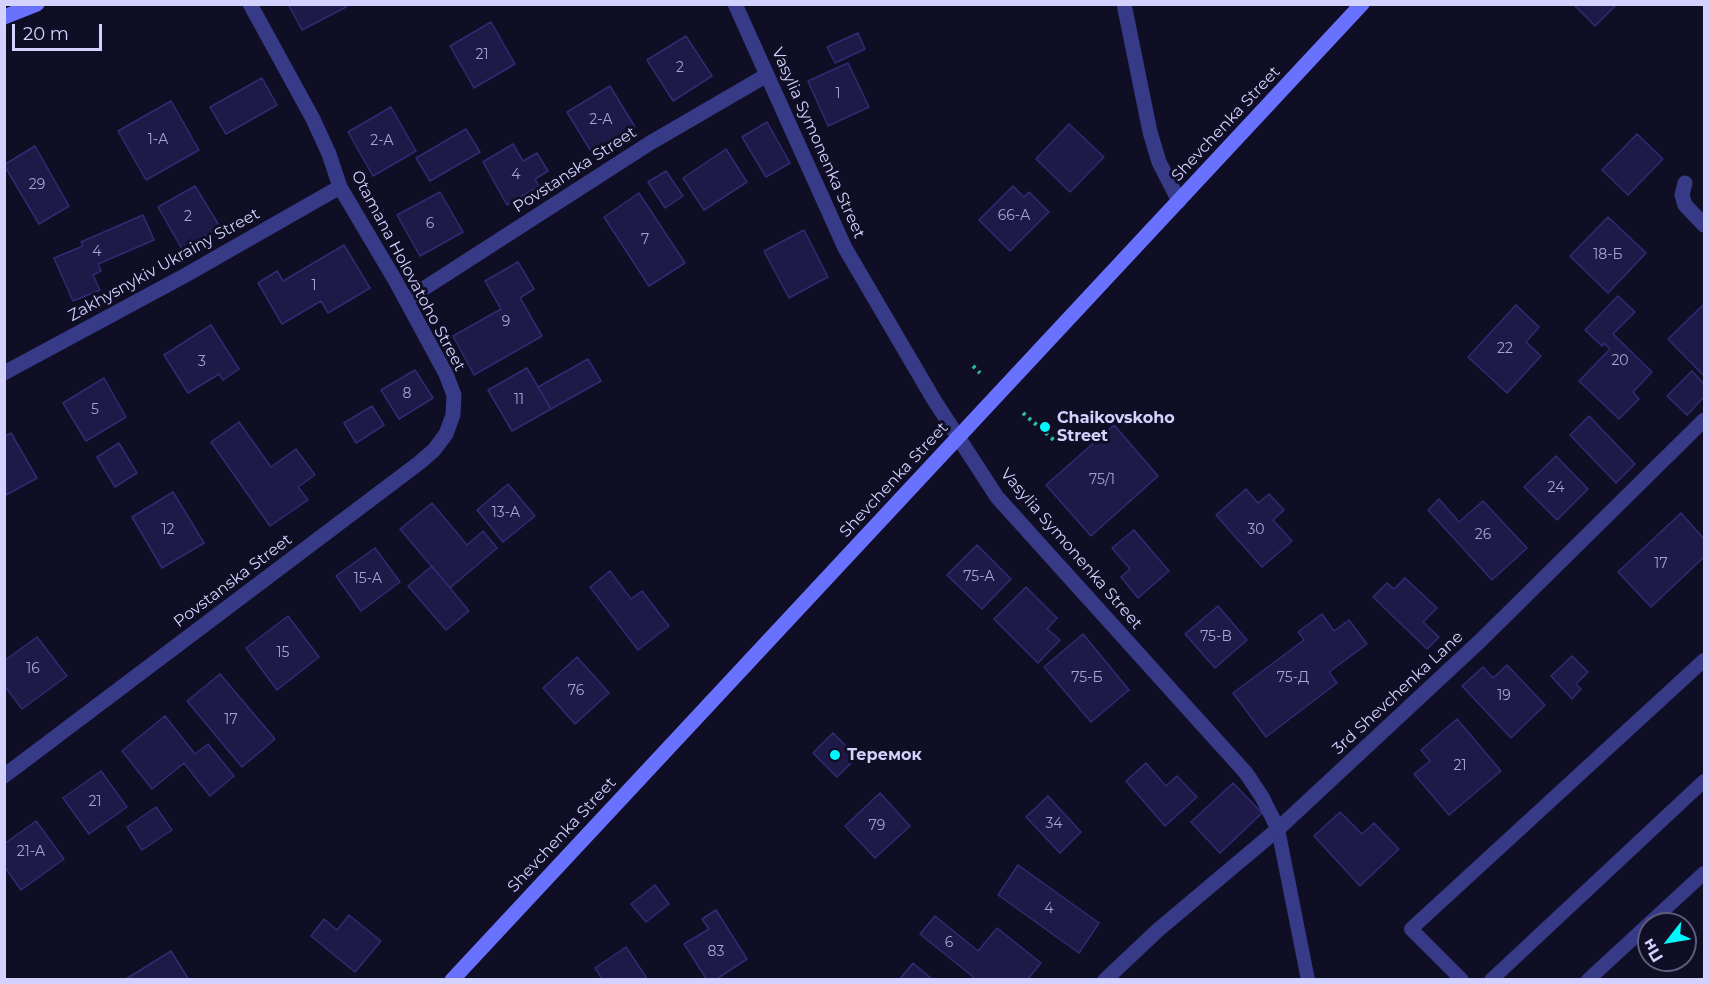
<!DOCTYPE html>
<html>
<head>
<meta charset="utf-8">
<style>
  body { margin:0 }
  #map { position:relative; width:1709px; height:984px; overflow:hidden; background:#100e25; font-family:Montserrat,sans-serif }
  canvas { display:block }
  .frame { position:absolute; inset:0; border:6px solid #d3d2ff; pointer-events:none }
  .north { position:absolute; left:1637px; top:912px; width:60px; height:60px; box-sizing:border-box; background:#100e25; border:2px solid #5e5c7c; border-radius:50%; rotate:239deg; font-size:16px; font-weight:700; line-height:24px; text-align:center; color:#d3d2ff }
  .north::after { content:''; display:block; margin:auto; width:21px; height:27px; background:#00f8fd; clip-path:polygon(50% 0,100% 100%,50% 72%,0 100%) }
  .scale { position:absolute; left:12px; top:24px; width:90px; height:27px; box-sizing:border-box; border:3px solid #d3d2ff; border-top:0; padding-left:8px; font-size:18px; line-height:21px; white-space:nowrap; color:#d3d2ff; -webkit-text-stroke:4px #100e25; paint-order:stroke }
</style>
</head>
<body>
<div id="map">
<canvas width="1709" height="984"></canvas>
<div class="frame"></div>
<div class="north">Пн</div>
<div class="scale">20 m</div>
</div>
<script>
const ctx = document.querySelector('canvas').getContext('2d');
ctx.lineJoin = 'round';
function fillPath(path, color) { ctx.fillStyle = color; ctx.fill(path, 'evenodd'); }
const poly = rows => new Path2D(rows.map(r => 'M' + r).join(''));
function trace(path, color, width, dash) { ctx.strokeStyle = color; ctx.lineWidth = width; ctx.lineCap = dash ? 'butt' : 'round'; ctx.setLineDash(dash || []); ctx.stroke(path); }
function write(font, color, halo, rows, align = 'center') {
  ctx.font = font + ' Montserrat,sans-serif'; ctx.lineWidth = 6; ctx.setLineDash([]); ctx.textBaseline = 'middle'; ctx.strokeStyle = halo; ctx.fillStyle = color; for (const [text, x, y, turn = 0] of rows) {
    ctx.save(); ctx.translate(x, y); ctx.rotate((+turn || 0) * Math.PI / 180); ctx.textAlign = isNaN(turn) ? turn : align; if (halo) ctx.strokeText(text, 0, 0); ctx.fillText(text, 0, 0); ctx.restore();
  }
}
const building = poly([
  [288,4,344,4,346,7,302,30,288,4],
  [1573,4,1617,4,1595,26,1573,4],
  [491,22,515,64,474,88,450,46,491,22],
  [858,33,865,49,835,63,827,47,858,33],
  [686,36,712,76,673,101,647,60,686,36],
  [848,63,869,107,828,126,808,81,848,63],
  [262,78,277,105,226,134,210,107,262,78],
  [610,86,635,127,592,153,567,112,610,86],
  [171,101,199,150,146,180,118,131,171,101],
  [391,107,416,151,373,176,348,132,391,107],
  [767,122,790,163,766,177,742,137,767,122],
  [1069,124,1104,157,1070,192,1036,159,1069,124],
  [466,129,480,152,430,181,416,158,466,129],
  [1637,134,1663,159,1628,195,1602,170,1637,134],
  [513,144,523,161,537,153,548,171,535,179,539,186,507,205,483,162,513,144],
  [35,146,69,206,39,224,4,165,35,146],
  [726,149,747,182,704,210,683,178,726,149],
  [666,171,683,196,665,208,648,182,666,171],
  [195,186,220,227,182,249,158,207,195,186],
  [1013,186,1024,197,1029,192,1049,212,1010,251,979,220,1013,186],
  [440,192,463,232,420,256,397,215,440,192],
  [639,193,685,263,649,286,604,217,639,193],
  [143,215,154,240,98,264,101,271,93,275,100,290,73,301,54,258,83,246,81,242,143,215],
  [1608,217,1646,253,1608,293,1570,256,1608,217],
  [804,230,828,277,789,298,764,251,804,230],
  [344,245,370,288,328,313,321,301,282,324,258,283,277,271,283,281,344,245],
  [518,262,534,289,520,298,542,336,474,375,453,336,501,309,485,281,518,262],
  [1618,296,1635,312,1613,334,1652,372,1633,392,1639,399,1619,419,1579,381,1610,349,1604,343,1602,346,1585,330,1618,296],
  [1516,305,1539,327,1526,342,1541,356,1507,393,1468,357,1516,305],
  [1703,305,1704,306,1704,376,1668,339,1703,305],
  [211,325,239,369,223,380,219,374,188,393,164,355,211,325],
  [588,359,601,381,551,409,538,387,588,359],
  [527,368,551,409,512,431,488,390,527,368],
  [415,370,433,398,399,419,381,390,415,370],
  [1692,371,1704,384,1704,397,1687,415,1667,396,1692,371],
  [104,378,126,417,86,441,63,403,104,378],
  [372,406,384,425,356,443,344,423,372,406],
  [1589,416,1635,464,1616,483,1570,435,1589,416],
  [239,422,271,467,296,449,315,475,298,487,308,500,270,526,211,442,239,422],
  [1114,425,1158,476,1091,536,1046,485,1114,425],
  [11,433,37,478,6,495,4,437,11,433],
  [119,443,137,473,115,487,97,457,119,443],
  [1556,456,1588,489,1557,520,1524,487,1556,456],
  [508,484,535,516,503,542,477,510,508,484],
  [1246,489,1258,503,1269,494,1284,510,1273,520,1292,541,1262,567,1216,515,1246,489],
  [173,492,204,543,162,568,132,517,173,492],
  [1439,499,1459,522,1483,501,1527,548,1492,580,1428,510,1439,499],
  [432,503,467,545,483,531,497,548,450,588,400,529,432,503],
  [1681,513,1704,539,1704,557,1651,607,1618,572,1681,513],
  [1134,530,1169,571,1138,598,1121,577,1130,569,1112,548,1134,530],
  [977,545,1011,579,982,609,947,575,977,545],
  [375,548,400,582,361,611,336,576,375,548],
  [432,566,469,611,446,630,408,586,432,566],
  [610,571,631,599,642,591,669,626,638,650,590,587,610,571],
  [1405,578,1437,608,1423,622,1439,637,1427,649,1373,597,1387,583,1394,589,1405,578],
  [1026,587,1057,618,1047,629,1060,640,1038,663,994,619,1026,587],
  [1218,606,1247,640,1215,668,1185,634,1218,606],
  [1322,614,1334,631,1349,620,1367,644,1329,672,1337,683,1266,737,1233,693,1304,640,1298,632,1322,614],
  [288,616,319,657,277,690,246,648,288,616],
  [1083,634,1129,690,1091,722,1044,667,1083,634],
  [37,637,67,676,22,709,4,685,4,661,37,637],
  [1572,656,1588,672,1576,684,1581,689,1572,699,1551,676,1572,656],
  [577,657,609,693,575,724,543,688,577,657],
  [1507,665,1545,705,1511,738,1462,686,1483,667,1493,678,1507,665],
  [220,674,275,739,242,767,187,701,220,674],
  [165,716,195,754,208,744,234,776,210,796,184,763,152,789,122,751,165,716],
  [1457,719,1501,771,1449,815,1414,774,1430,761,1421,750,1457,719],
  [833,733,857,757,837,777,813,753,833,733],
  [1146,763,1166,786,1177,776,1197,797,1165,826,1126,781,1146,763],
  [101,771,127,807,89,834,63,798,101,771],
  [1233,783,1262,813,1220,853,1191,822,1233,783],
  [880,793,910,826,875,858,845,826,880,793],
  [1048,796,1081,832,1060,853,1026,817,1048,796],
  [156,807,172,830,142,850,127,827,156,807],
  [1340,812,1362,834,1374,823,1399,849,1360,886,1314,836,1340,812],
  [36,821,64,859,21,890,4,866,4,844,36,821],
  [1018,865,1099,923,1079,953,998,895,1018,865],
  [655,885,669,904,646,922,631,904,655,885],
  [716,910,747,959,715,980,707,980,684,944,709,929,702,919,716,910],
  [349,915,381,941,355,972,311,936,324,919,337,930,349,915],
  [935,916,978,951,997,928,1041,963,1027,980,977,980,920,934,935,916],
  [626,947,648,980,603,980,595,968,626,947],
  [171,951,189,980,126,980,126,979,171,951],
  [913,963,933,980,899,980,913,963]
]);
fillPath(building, '#1e1947');
trace(building, '#332a74', 1.5);
trace(poly([
  [973,366,980,373],
  [1023,413,1055,441]
]), '#2abba6', 4, [3, 4.5]);
trace(poly([
  [1278,829,1308,980],
  [1462,980,1411,929,1704,660],
  [1491,980,1704,781],
  [1588,980,1704,873]
]), '#373a86', 14);
trace(poly([
  [735,4,845,248,934,400,997,497,1246,773,1262,797,1278,829],
  [1124,4,1150,132,1159,162,1179,201],
  [1685,183,1682,195,1685,205,1704,225],
  [406,300,650,143,767,75],
  [4,373,184,276,340,187],
  [4,776,419,463,434,450,446,434,453,415,454,395,446,374,395,280,340,187,329,154,313,119,250,4],
  [1105,980,1158,930,1278,829,1480,641,1704,420]
]), '#373a86', 15);
trace(poly([
  [4,17,37,4],
  [452,980,1362,4]
]), '#6971ff', 15);
for (const [x, y, r, color] of [
  [1045,427,6,"#00f8fd"],
  [835,755,6,"#00f8fd"]
]) { const dot = new Path2D(); dot.arc(x, y, r, 0, 2 * Math.PI); ctx.fillStyle = color; ctx.fill(dot); trace(dot, '#100e25', 2); }
write('14px', '#a6a4d1', null, [
  ["21",482,55],
  ["2",680,68],
  ["1",838,94],
  ["2-А",601,120],
  ["1-А",158,140],
  ["2-А",382,141],
  ["4",516,175],
  ["29",37,185],
  ["66-А",1014,216],
  ["2",188,217],
  ["6",430,224],
  ["7",645,240],
  ["4",97,252],
  ["18-Б",1608,255],
  ["1",314,286],
  ["9",506,322],
  ["22",1505,349],
  ["20",1620,361],
  ["3",202,362],
  ["8",407,394],
  ["11",519,400],
  ["5",95,410],
  ["75/1",1102,480],
  ["24",1556,488],
  ["13-А",506,513],
  ["12",168,530],
  ["30",1256,530],
  ["26",1483,535],
  ["17",1661,564],
  ["75-А",979,577],
  ["15-А",368,579],
  ["75-В",1216,637],
  ["15",283,653],
  ["16",33,669],
  ["75-Б",1087,678],
  ["75-Д",1293,678],
  ["76",576,691],
  ["19",1504,696],
  ["17",231,720],
  ["21",1460,766],
  ["21",95,802],
  ["34",1054,824],
  ["79",877,826],
  ["21-А",31,852],
  ["4",1049,909],
  ["6",949,943],
  ["83",716,952]
]);
write('16px', '#d3d2ff', '#100e25', [
  ["Shevchenka Street",1226,124,-47],
  ["Vasylia Symonenka Street",818,143,66],
  ["Povstanska Street",575,170,-33],
  ["Zakhysnykiv Ukrainy Street",164,265,-29],
  ["Otamana Holovatoho Street",408,271,62],
  ["Shevchenka Street",894,480,-47],
  ["Vasylia Symonenka Street",1071,549,49],
  ["Povstanska Street",233,581,-37],
  ["3rd Shevchenka Lane",1398,693,-43],
  ["Shevchenka Street",562,835,-47]
]);
write('bold 16px', '#d3d2ff', '#100e25', [
  ["Chaikovskoho",1057,418],
  ["Street",1057,436],
  ["Теремок",847,755]
], 'left');
</script>
</body>
</html>
